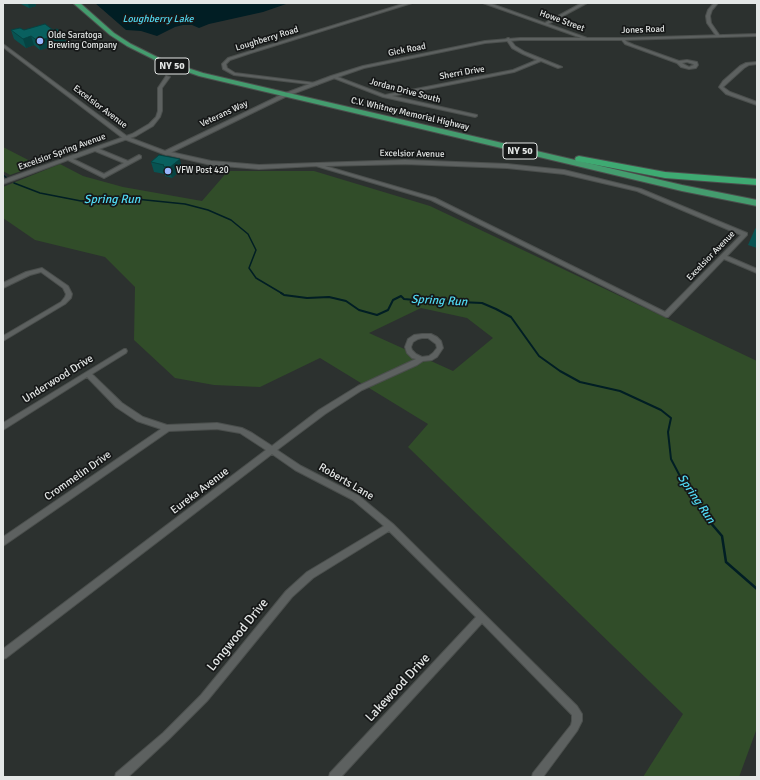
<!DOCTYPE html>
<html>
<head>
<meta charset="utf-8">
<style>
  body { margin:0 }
  #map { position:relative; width:760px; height:780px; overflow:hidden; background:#2c312f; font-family:Signika,sans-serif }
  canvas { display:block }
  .frame { position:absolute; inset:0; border:4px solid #e4e7e6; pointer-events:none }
</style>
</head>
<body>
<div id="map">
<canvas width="760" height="780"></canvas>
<div class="frame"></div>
</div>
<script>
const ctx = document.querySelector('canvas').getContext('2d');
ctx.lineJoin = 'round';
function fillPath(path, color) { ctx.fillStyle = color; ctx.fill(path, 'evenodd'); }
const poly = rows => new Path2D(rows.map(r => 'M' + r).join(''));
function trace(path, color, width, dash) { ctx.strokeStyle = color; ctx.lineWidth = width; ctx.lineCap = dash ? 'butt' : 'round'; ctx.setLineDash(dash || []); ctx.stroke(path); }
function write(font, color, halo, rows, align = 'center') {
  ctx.font = font + ' Signika,sans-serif'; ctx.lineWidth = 3.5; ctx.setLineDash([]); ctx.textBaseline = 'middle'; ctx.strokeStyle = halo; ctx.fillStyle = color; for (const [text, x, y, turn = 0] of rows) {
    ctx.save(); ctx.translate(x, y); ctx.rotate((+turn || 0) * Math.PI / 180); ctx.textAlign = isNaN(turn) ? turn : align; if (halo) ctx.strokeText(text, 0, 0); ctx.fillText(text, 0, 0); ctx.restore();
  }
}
fillPath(poly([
  [3,147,38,165,10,175,3,171],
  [60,164,83,176,123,187,202,201,228,171,314,171,430,206,757,361,757,728,739,777,643,777,683,714,408,447,428,424,320,358,260,387,214,385,175,378,134,340,135,287,105,257,35,240,3,218,3,187],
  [421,308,467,318,493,338,453,371,369,333]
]), '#314d29');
fillPath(poly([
  [95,3,289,3,263,12,209,24,199,28,192,25,183,25,175,27,157,36,141,31,126,30]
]), '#011e24');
trace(poly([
  [3,175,7,178],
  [14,183,40,193,81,201,126,198,185,204,208,210,231,220,248,234,256,250,249,268,256,278,283,294]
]), '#011e24', 1.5);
trace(poly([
  [281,293,284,295,307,298,329,297,346,301,359,310,377,315,388,310,393,300,401,296,404,299,415,300,482,303,496,309,511,317,539,356,560,371,580,382,620,391,661,410,671,418,668,432,671,459,682,480,694,495,700,507]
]), '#011e24', 2);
trace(poly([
  [699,506,704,515,722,536,726,562,757,589]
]), '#011e24', 2.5);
const minor = poly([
  [406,3,412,3,251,53,230,60,226,64,227,68,235,73,315,83,317,84,317,85,234,75,223,69,222,64,228,58,406,3],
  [483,3,489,3,545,23,582,3,587,3,548,24,590,39,587,40,483,3],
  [714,3,718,3,712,10,710,16,711,23,720,36,718,37,717,37,707,23,706,16,708,10,714,3],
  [508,38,509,38,515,46,525,52,562,67,558,68,541,61,514,72,392,96,477,115,477,116,475,117,383,97,331,77,335,76,385,95,513,70,537,60,523,54,512,48,506,39,508,38],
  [623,38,627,42,634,45,679,61,687,60,697,62,698,65,696,68,689,69,681,67,677,63,625,44,621,39,623,38],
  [687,62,693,64,694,65,689,67,685,65,682,63,687,62],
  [757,62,757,64,749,65,744,68,723,87,730,92,757,102,757,105,726,94,719,87,723,81,740,66,746,63,757,62],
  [166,76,170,77,162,88,162,111,160,117,153,126,136,136,99,149,128,161,139,155,141,156,141,158,104,178,68,160,3,184,3,180,132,134,149,124,156,117,158,111,158,88,166,76],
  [95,151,124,163,104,174,73,159,95,151],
  [166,151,211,161,259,165,405,160,507,164,564,170,641,189,747,233,747,235,727,256,757,269,757,273,724,259,668,317,666,317,431,200,316,166,259,169,211,165,164,154,164,152,166,151],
  [405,164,507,168,564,174,637,191,741,235,665,312,435,198,325,166,405,164],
  [42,268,68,286,72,294,71,298,65,304,3,341,3,336,61,302,65,297,66,294,63,288,41,272,30,275,3,288,3,283,26,272,42,268],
  [422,334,431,334,437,337,441,341,443,348,437,357,432,360,423,361,417,365,362,390,325,414,277,450,301,466,359,496,393,524,577,706,582,714,582,721,577,731,543,777,532,777,533,773,571,725,572,721,572,715,482,623,341,777,329,777,330,773,476,617,389,531,313,578,292,597,207,701,169,739,128,777,115,777,116,773,163,733,201,695,286,591,307,572,384,526,353,500,295,470,272,454,6,658,3,659,3,649,266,450,240,433,217,429,169,431,3,546,3,537,161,429,137,421,116,407,87,377,3,430,3,423,124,349,126,349,127,351,126,353,92,374,122,403,143,417,167,425,217,423,242,428,252,433,272,446,319,410,358,386,416,359,412,358,407,353,405,347,408,339,414,335,422,334],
  [422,338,428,338,436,344,437,348,433,353,429,356,422,357,416,354,412,350,411,347,413,342,418,339,422,338]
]);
const tertiary = poly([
  [757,34,757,36,623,40,520,40,485,43,364,68,335,78,287,96,166,155,124,139,3,47,3,44,128,137,165,151,283,94,331,76,363,66,485,41,520,38,623,38,757,34]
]);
const trunk = poly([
  [73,3,80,3,114,33,131,44,163,60,203,73,682,185,757,200,757,206,682,191,199,76,159,62,127,46,110,35,73,3]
]);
const motorway = poly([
  [579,156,665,172,757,179,757,185,665,178,576,161,575,159,576,157,579,156]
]);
trace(minor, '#4b4f4d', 2);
trace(tertiary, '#4b4f4d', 2);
trace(trunk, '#4b4f4d', 2);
trace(motorway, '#4b4f4d', 2);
fillPath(minor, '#5d6160');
fillPath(tertiary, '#5d6160');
fillPath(trunk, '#449c6e');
fillPath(motorway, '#3eaa72');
fillPath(poly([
  [19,3,35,3,36,6,29,8],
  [11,30,53,30,63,33,66,42,40,50,34,45,26,48,14,39],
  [151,162,182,169,172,178,165,176,165,174,154,172],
  [757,227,757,248,748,245,755,229]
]), '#085352');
fillPath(poly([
  [28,3,35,3,36,6,29,8],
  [63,33,66,42,40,50,38,41],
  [31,36,34,45,26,48,23,39],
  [180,159,182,169,172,178,169,168]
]), '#064342');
const building = poly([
  [45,24,53,30,57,29,63,33,38,41,31,36,23,39,11,30,20,28,24,30,45,24],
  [159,155,180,159,169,168,163,166,164,165,151,162,159,155]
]);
fillPath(building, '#09605f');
trace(building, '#064342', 1);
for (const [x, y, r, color] of [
  [40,41,4,"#98b5fd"],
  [168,171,4,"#98b5fd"]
]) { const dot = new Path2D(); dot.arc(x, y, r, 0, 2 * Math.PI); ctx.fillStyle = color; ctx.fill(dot); trace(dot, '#161818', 1.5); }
write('9px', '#e4e7e6', '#161818', [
  ["Howe Street",562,21,20],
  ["Jones Road",643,30,-2],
  ["Loughberry Road",267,39,-17],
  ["Gick Road",407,50,-11],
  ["Sherri Drive",462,73,-10],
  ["Jordan Drive South",405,91,15],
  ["Excelsior Avenue",100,107,37],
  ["Veterans Way",224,114,-25],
  ["C.V. Whitney Memorial Highway",410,114,13],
  ["Excelsior Spring Avenue",62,152,-20],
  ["Excelsior Avenue",412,154,1],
  ["Excelsior Avenue",711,256,-46]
]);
write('9px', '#e4e7e6', '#161818', [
  ["Olde Saratoga",48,36],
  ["Brewing Company",48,46],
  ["VFW Post 420",176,171]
], 'left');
write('italic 10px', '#51dbf4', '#161818', [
  ["Loughberry Lake",158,19]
]);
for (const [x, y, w] of [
  [172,66,34],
  [520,151,34]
]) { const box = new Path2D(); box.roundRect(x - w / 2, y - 8, w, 16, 3); ctx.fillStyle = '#161818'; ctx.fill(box); trace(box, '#e4e7e6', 1); }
write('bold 10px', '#e4e7e6', null, [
  ["NY 50",172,66],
  ["NY 50",520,151]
]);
write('11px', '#e4e7e6', '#161818', [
  ["Underwood Drive",58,379,-32],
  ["Crommelin Drive",78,476,-35],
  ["Roberts Lane",346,482,30],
  ["Eureka Avenue",200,491,-37]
]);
write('italic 12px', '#51dbf4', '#161818', [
  ["Spring Run",112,200],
  ["Spring Run",439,301,3],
  ["Spring Run",696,499,56]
]);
write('13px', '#e4e7e6', '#161818', [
  ["Longwood Drive",238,635,-51],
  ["Lakewood Drive",398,688,-47]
]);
</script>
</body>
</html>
